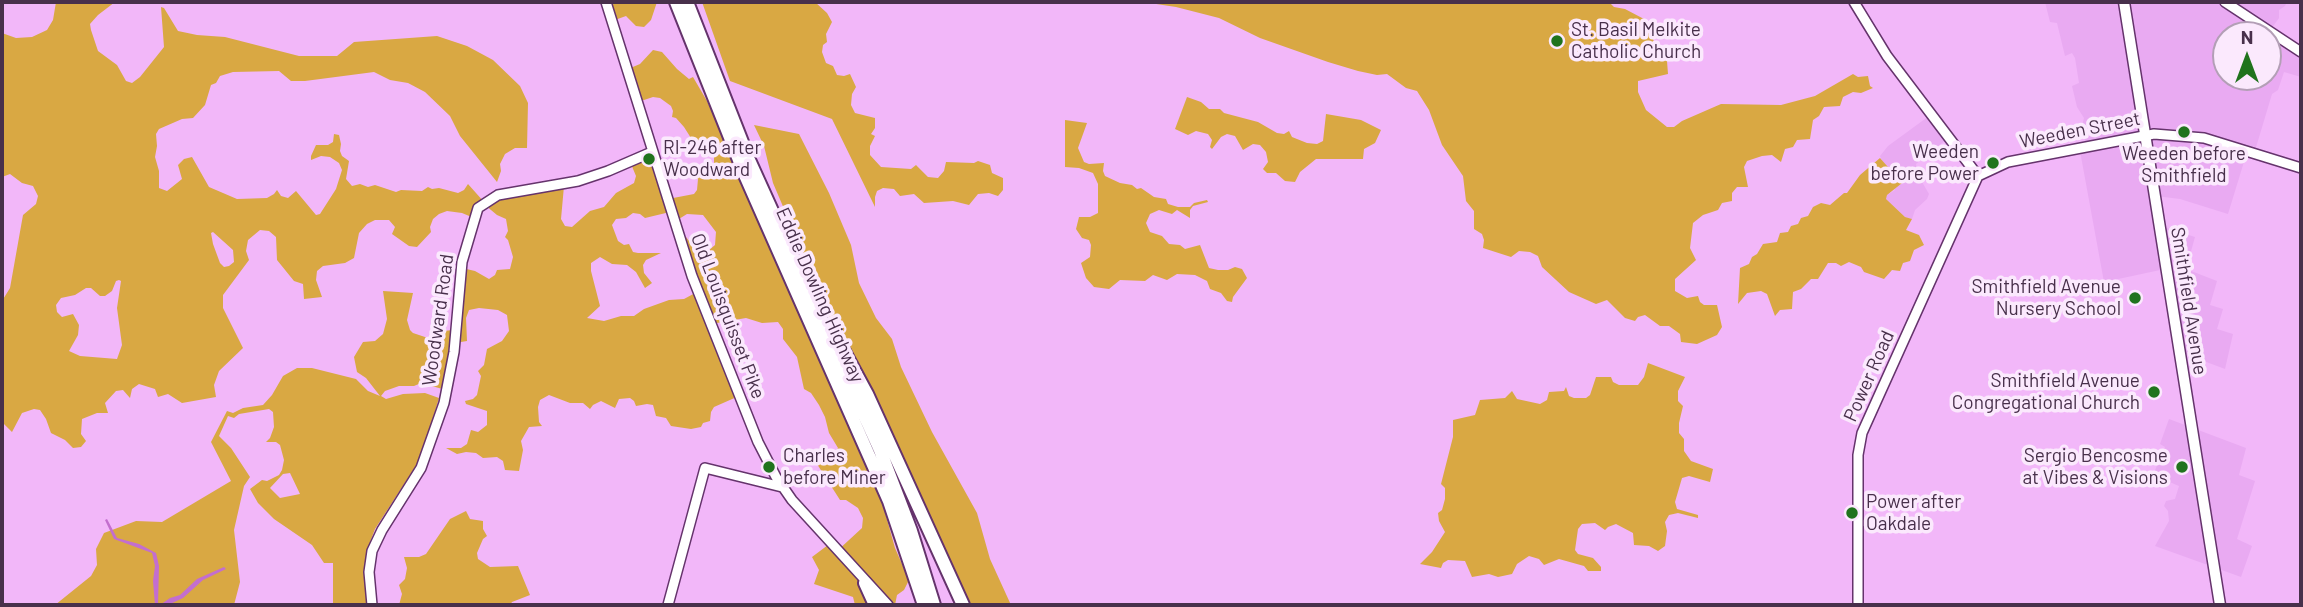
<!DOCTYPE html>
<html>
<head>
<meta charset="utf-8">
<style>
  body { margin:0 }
  #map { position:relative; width:2303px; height:607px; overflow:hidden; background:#f2b7f9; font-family:Barlow,sans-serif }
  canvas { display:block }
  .frame { position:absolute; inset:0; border:4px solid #48304b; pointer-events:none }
  .north { position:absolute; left:2212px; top:21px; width:70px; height:70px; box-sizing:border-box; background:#fbe9fd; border:2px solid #b39fb6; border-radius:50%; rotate:0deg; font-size:19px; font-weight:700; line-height:28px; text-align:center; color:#48304b }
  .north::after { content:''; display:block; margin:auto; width:24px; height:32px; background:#20731d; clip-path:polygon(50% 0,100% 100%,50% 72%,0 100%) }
</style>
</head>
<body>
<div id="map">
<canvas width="2303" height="607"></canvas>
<div class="frame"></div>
<div class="north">N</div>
</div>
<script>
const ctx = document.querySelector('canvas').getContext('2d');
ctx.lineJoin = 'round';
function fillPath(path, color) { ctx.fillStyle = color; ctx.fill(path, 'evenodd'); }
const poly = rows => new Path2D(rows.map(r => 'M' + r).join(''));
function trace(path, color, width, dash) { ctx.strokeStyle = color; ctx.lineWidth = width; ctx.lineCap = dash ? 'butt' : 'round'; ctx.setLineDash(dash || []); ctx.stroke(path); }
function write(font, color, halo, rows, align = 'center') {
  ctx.font = font + ' Barlow,sans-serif'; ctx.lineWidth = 7; ctx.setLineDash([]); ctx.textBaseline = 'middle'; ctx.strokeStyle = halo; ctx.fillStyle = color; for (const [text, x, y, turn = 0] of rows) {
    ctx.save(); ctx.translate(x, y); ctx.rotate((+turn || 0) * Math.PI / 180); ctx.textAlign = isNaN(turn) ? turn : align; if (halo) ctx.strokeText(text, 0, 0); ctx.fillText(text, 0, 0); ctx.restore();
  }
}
fillPath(poly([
  [2045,2,2287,2,2285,6,2279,10,2279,18,2269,32,2301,54,2301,77,2284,72,2278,90,2272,94,2254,154,2247,152,2228,214,2180,199,2156,196,2160,226,2195,237,2186,269,2217,281,2210,305,2223,309,2217,329,2233,334,2225,369,2180,352,2165,269,2104,282,2080,151,2086,146,2082,126,2084,118,2077,107,2072,86,2079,83,2075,58,2072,53,2065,56,2057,23,2050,22],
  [2226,35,2268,35,2268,77,2226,77],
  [1929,116,1947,139,1916,164,1918,175,1929,194,1927,199,1915,210,1912,219,1905,217,1886,199,1887,195,1895,190,1880,156,1888,146],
  [2169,419,2246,448,2239,475,2255,481,2237,539,2252,546,2241,577,2155,546,2169,521,2168,511,2164,506,2166,501,2175,499,2179,486,2153,475,2165,447,2160,444]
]), '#e9aaf2');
fillPath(poly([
  [56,2,115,2,98,15,90,24,91,30,98,51,117,65,126,81,132,83,140,77,164,47,161,7,164,8,178,31,197,35,225,37,299,56,337,56,354,42,437,36,467,46,493,60,520,86,528,103,527,148,515,148,505,154,500,164,501,171,497,182,460,136,450,116,425,92,408,83,390,80,374,72,305,81,291,81,279,71,233,72,220,76,216,83,211,85,205,105,193,118,182,119,159,129,156,134,157,146,155,157,159,171,159,188,167,191,182,179,178,165,184,159,192,157,209,187,237,199,267,198,274,194,277,190,281,196,288,198,296,191,316,215,320,214,336,189,342,170,339,163,330,157,321,156,311,160,311,156,316,145,328,145,333,142,334,134,339,135,341,144,340,151,342,156,349,161,346,179,352,186,360,184,368,187,375,185,396,192,401,190,422,191,428,187,432,189,439,188,458,193,464,190,468,184,484,202,564,186,561,219,565,226,572,227,590,211,604,207,616,193,634,183,636,176,631,164,650,152,668,199,694,194,697,190,698,179,693,172,708,170,714,165,714,150,709,147,696,146,684,127,676,118,672,117,673,111,671,106,660,98,653,97,638,102,628,69,640,64,653,50,662,52,677,69,689,79,693,77,707,101,881,498,895,548,909,580,904,590,897,595,895,605,855,605,853,597,814,584,819,570,812,557,828,545,836,552,862,528,863,518,858,508,846,500,840,500,810,453,822,455,834,454,838,448,829,433,825,417,819,405,811,393,804,389,797,357,783,339,783,329,778,322,762,323,746,318,711,324,739,396,714,407,711,412,710,421,703,423,701,427,691,429,671,426,666,418,656,416,653,405,647,404,636,406,634,401,630,398,619,399,615,408,601,401,593,405,590,409,583,403,570,403,549,395,540,400,538,407,539,422,542,426,529,427,521,441,523,450,519,471,505,470,503,461,497,457,483,458,476,453,466,452,457,454,446,448,461,448,467,444,471,430,478,432,487,425,487,411,466,404,465,401,473,399,477,395,481,376,478,371,484,365,487,349,502,341,509,331,507,315,498,310,479,308,469,310,466,318,467,341,455,343,446,390,421,383,414,386,399,386,385,391,381,396,386,399,403,394,425,393,439,398,421,458,375,529,366,553,366,605,333,605,333,563,324,563,312,545,274,519,258,503,250,489,262,480,267,481,279,475,282,470,284,460,280,445,276,442,266,442,270,438,274,427,273,412,269,409,239,414,234,418,228,416,219,436,231,448,250,477,244,486,234,530,240,582,234,605,55,605,91,576,97,565,96,549,104,533,136,521,162,522,231,481,211,442,227,411,233,413,243,408,263,405,272,395,283,376,297,368,312,368,356,379,368,391,380,396,366,378,357,372,354,357,363,342,375,341,383,334,387,319,383,291,413,293,407,320,410,330,413,333,428,338,443,331,454,330,462,268,475,271,489,279,495,275,497,270,510,269,513,257,508,240,505,237,508,231,506,219,497,215,485,205,474,218,462,213,447,211,439,214,433,219,430,227,431,232,417,247,409,246,392,234,395,227,389,220,375,220,367,224,359,233,354,258,345,263,323,266,317,271,316,280,322,297,304,299,303,284,294,281,277,260,276,237,269,231,260,230,248,240,246,251,249,260,223,295,223,308,243,348,219,371,214,385,216,397,182,403,168,394,158,397,155,389,139,384,132,389,130,398,123,390,116,391,105,403,108,413,97,413,82,419,81,434,86,441,81,447,73,448,65,440,51,433,46,419,40,410,34,409,22,413,12,432,2,422,2,301,10,288,23,215,36,204,38,196,33,186,22,183,10,174,2,177,2,33,16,38,32,37,47,30,53,20],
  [670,212,674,222,687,214,703,215,716,232,715,245,708,251,696,250,686,237,679,238,697,292,684,299,669,300,644,309,634,316,621,316,604,321,587,318,600,306,591,271,591,263,600,257,612,264,627,265,636,272,645,288,652,283,644,273,643,265,646,260,661,253,638,253,633,252,629,244,624,245,618,241,612,225,616,219,626,218,633,213,640,214,645,218],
  [213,232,233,250,234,262,229,266,224,267,220,263,213,244,211,233],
  [119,280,121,281,117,308,122,345,117,359,80,356,69,351,78,335,79,325,73,314,62,317,57,312,56,305,61,298,75,295,86,288,91,288,100,296,105,296,112,291,116,281],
  [290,473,300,494,280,498,270,488,283,474],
  [606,2,657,2,651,20,644,27,636,26,626,16,612,21],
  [702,2,815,2,827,13,832,22,826,34,827,42,823,45,822,52,826,63,833,66,837,75,844,76,850,74,856,87,852,94,851,105,855,113,875,118,875,128,871,134,875,136,870,146,870,155,881,167,911,169,916,165,928,177,938,178,944,171,946,162,974,163,978,161,990,165,992,173,1003,178,1003,190,998,196,989,193,978,194,969,205,953,201,924,203,914,194,900,196,894,189,883,188,877,191,875,197,875,207,832,119,730,81],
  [1143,2,1609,2,1614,7,1625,9,1644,19,1648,30,1651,33,1659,56,1667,61,1668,74,1638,81,1638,92,1646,110,1667,127,1674,127,1682,121,1721,104,1781,105,1815,96,1853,74,1858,77,1868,76,1870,86,1873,88,1861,93,1853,92,1843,97,1840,106,1824,107,1819,116,1813,120,1810,139,1797,140,1793,147,1785,149,1781,162,1772,155,1762,156,1747,161,1744,167,1748,187,1737,187,1732,193,1732,201,1722,203,1718,210,1703,215,1693,223,1690,248,1696,260,1675,279,1675,291,1687,298,1698,296,1700,302,1704,305,1717,305,1722,327,1717,335,1697,344,1681,342,1680,334,1669,326,1660,326,1645,315,1638,317,1635,321,1625,318,1607,300,1596,304,1569,292,1542,267,1538,256,1530,252,1519,251,1511,257,1483,248,1484,240,1482,234,1474,229,1474,211,1466,201,1463,176,1442,145,1429,110,1417,91,1406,88,1387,74,1377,75,1358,71,1328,62,1260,38,1219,18,1176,7],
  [1187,97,1201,102,1209,109,1220,109,1224,113,1258,122,1277,133,1284,134,1289,131,1292,137,1307,143,1317,144,1323,141,1326,114,1361,120,1381,130,1375,143,1364,149,1363,159,1316,159,1300,172,1295,182,1285,181,1276,173,1267,173,1263,169,1268,162,1266,152,1260,145,1253,144,1243,150,1235,136,1227,134,1221,137,1212,149,1210,147,1212,140,1208,134,1196,131,1188,135,1175,129],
  [1065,120,1087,123,1078,148,1084,162,1089,164,1104,163,1103,171,1105,176,1120,183,1132,185,1137,189,1141,188,1154,197,1166,199,1168,204,1178,207,1190,207,1194,203,1207,200,1208,202,1193,206,1190,210,1190,218,1177,210,1172,214,1159,210,1150,214,1146,223,1150,232,1162,236,1169,244,1180,245,1185,249,1200,245,1209,268,1218,270,1228,270,1235,267,1242,269,1247,278,1233,297,1232,302,1227,301,1221,293,1210,289,1207,281,1195,275,1177,274,1167,280,1153,275,1145,281,1120,280,1109,289,1094,287,1086,278,1081,263,1090,257,1091,245,1089,240,1082,238,1076,229,1079,217,1090,217,1098,213,1098,184,1093,173,1079,168,1065,167],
  [754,125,799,134,829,193,851,245,859,283,876,318,892,339,901,367,932,432,977,513,990,559,1011,605,964,605,858,376,825,316,825,305,773,183,764,146],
  [1880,158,1902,183,1887,195,1886,199,1905,217,1912,219,1906,230,1919,235,1924,245,1914,250,1910,261,1903,263,1900,271,1892,270,1884,279,1864,272,1861,267,1849,262,1841,266,1836,263,1828,263,1818,279,1811,279,1801,289,1793,292,1792,309,1780,310,1775,316,1767,294,1761,291,1747,293,1738,304,1740,268,1749,264,1752,257,1757,254,1763,244,1777,242,1780,233,1788,232,1791,226,1798,224,1801,218,1808,216,1813,207,1821,203,1830,205,1844,193,1847,193,1860,175],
  [1648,363,1685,377,1678,391,1678,401,1683,406,1679,423,1679,433,1684,439,1684,451,1691,461,1713,469,1710,482,1689,476,1682,478,1675,502,1677,509,1698,515,1698,518,1678,513,1669,515,1665,522,1667,531,1665,546,1658,551,1649,546,1634,545,1633,533,1616,524,1608,527,1605,530,1595,523,1582,524,1578,529,1575,550,1578,554,1593,558,1601,567,1601,571,1588,571,1584,566,1559,559,1544,565,1539,559,1529,556,1517,564,1512,574,1498,577,1489,574,1472,577,1465,561,1448,560,1443,563,1441,568,1420,564,1432,552,1445,532,1439,521,1438,513,1442,510,1445,499,1445,488,1441,484,1453,437,1453,420,1475,415,1480,400,1505,398,1512,391,1517,399,1540,404,1547,400,1549,392,1564,391,1566,387,1569,396,1574,398,1586,398,1590,395,1596,377,1611,377,1613,382,1619,385,1638,385,1644,377],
  [466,511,470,519,483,521,483,529,487,536,483,539,477,553,478,559,490,567,518,566,530,595,512,602,510,605,399,605,402,594,399,585,405,579,407,568,404,557,419,557,426,554,450,519]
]), '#d9a843');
fillPath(poly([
  [107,519,117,538,139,544,156,553,159,566,158,605,155,605,153,581,155,566,152,553,114,539,105,520],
  [224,567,226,569,203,580,183,598,168,605,160,605,170,598,180,595,197,579]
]), '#c36ece');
const secondary = poly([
  [606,2,692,276,758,442,776,477,792,500,888,605],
  [1854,2,1887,56,1978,176],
  [2225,2,2301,52],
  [1978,176,2008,162,2154,134,2204,138,2301,168],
  [372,605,369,572,372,551,382,530,421,468,444,403,454,352,462,262,478,208,498,195,578,181,608,171,652,152],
  [668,605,705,468,782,487],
  [1858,605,1858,455,1862,433,1978,176]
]);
const primary = poly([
  [2124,2,2220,605]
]);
const highway = poly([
  [676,2,745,175,889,501,924,605],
  [687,2,749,160,880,450,911,531,934,605],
  [841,346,867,394,963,605],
  [865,583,875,605]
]);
trace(secondary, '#65336c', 12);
trace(primary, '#65336c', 13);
trace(highway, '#65336c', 16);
trace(secondary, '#fff', 9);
trace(primary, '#fff', 10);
trace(highway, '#fff', 12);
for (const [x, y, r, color] of [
  [1557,41,7,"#20731d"],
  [2184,132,7,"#20731d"],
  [649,159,7,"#20731d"],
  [1993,163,7,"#20731d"],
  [2135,298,7,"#20731d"],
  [2154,392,7,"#20731d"],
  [769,467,7,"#20731d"],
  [2182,467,7,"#20731d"],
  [1852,513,7,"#20731d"]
]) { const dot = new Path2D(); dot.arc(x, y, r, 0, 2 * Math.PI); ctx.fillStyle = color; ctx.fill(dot); trace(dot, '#fbe9fd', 2.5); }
write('19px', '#48304b', '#fbe9fd', [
  ["St. Basil Melkite",1571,30],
  ["Catholic Church",1571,52],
  ["RI-246 after",663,148],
  ["Woodward",663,170],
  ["Weeden",1979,152,"right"],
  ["before Power",1979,174,"right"],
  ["Weeden before",2184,154,"center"],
  ["Smithfield",2184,176,"center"],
  ["Smithfield Avenue",2121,287,"right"],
  ["Nursery School",2121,309,"right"],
  ["Smithfield Avenue",2140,381,"right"],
  ["Congregational Church",2140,403,"right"],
  ["Charles",783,456],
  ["before Miner",783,478],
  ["Sergio Bencosme",2168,456,"right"],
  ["at Vibes & Visions",2168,478,"right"],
  ["Power after",1866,502],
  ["Oakdale",1866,524]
], 'left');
write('19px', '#48304b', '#fbe9fd', [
  ["Weeden Street",2080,130,-11],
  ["Eddie Dowling Highway",820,295,66],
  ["Smithfield Avenue",2189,301,81],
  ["Old Louisquisset Pike",728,316,69],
  ["Woodward Road",438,320,-82],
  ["Power Road",1869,376,-66]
]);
</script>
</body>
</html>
